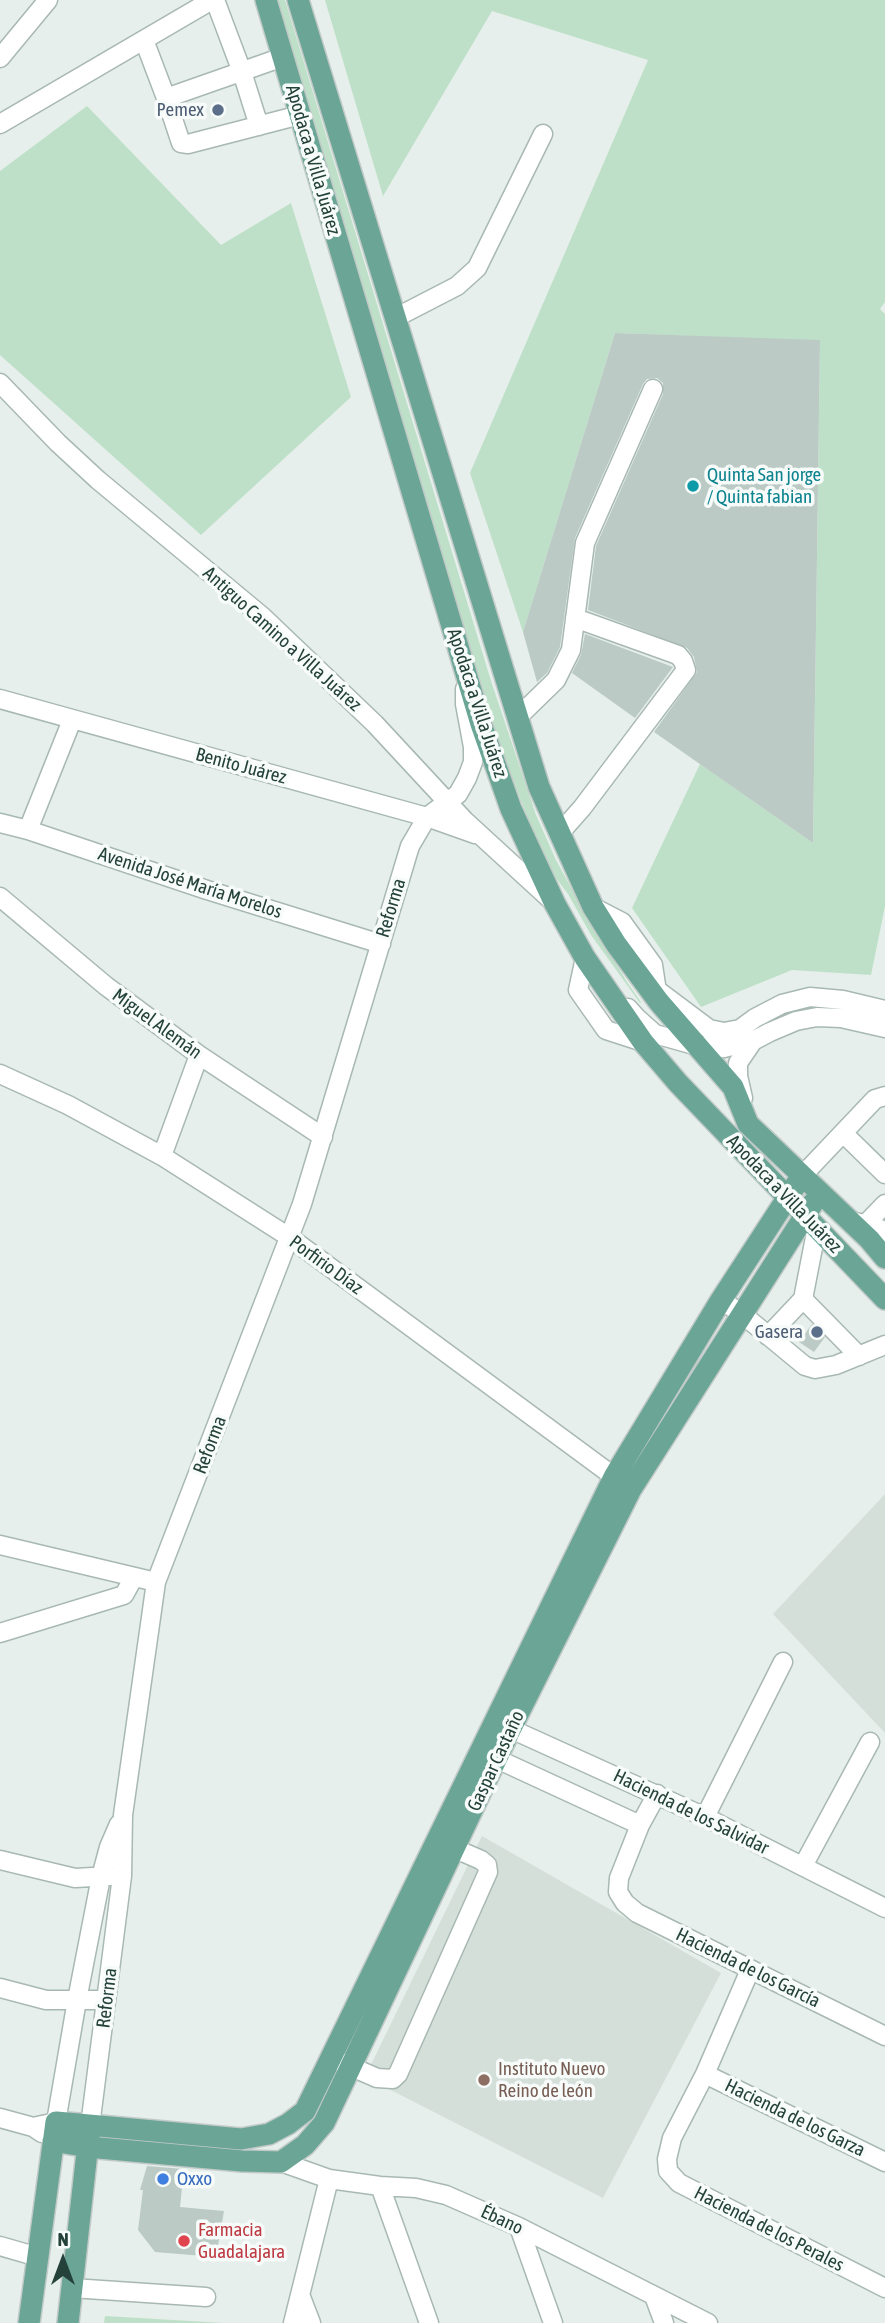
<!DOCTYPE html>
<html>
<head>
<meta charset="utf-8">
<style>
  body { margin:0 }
  #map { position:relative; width:885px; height:2323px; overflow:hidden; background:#e6efeb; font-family:"Asap Condensed",sans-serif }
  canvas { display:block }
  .north { position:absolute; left:28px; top:2225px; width:70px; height:70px; -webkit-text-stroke:5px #f7fbf9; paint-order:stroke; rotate:0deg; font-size:19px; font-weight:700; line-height:28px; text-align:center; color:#24423a }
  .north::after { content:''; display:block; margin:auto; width:24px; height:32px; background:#24423a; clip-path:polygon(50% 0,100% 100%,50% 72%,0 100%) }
</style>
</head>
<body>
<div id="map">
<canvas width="885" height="2323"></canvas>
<div class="north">N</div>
</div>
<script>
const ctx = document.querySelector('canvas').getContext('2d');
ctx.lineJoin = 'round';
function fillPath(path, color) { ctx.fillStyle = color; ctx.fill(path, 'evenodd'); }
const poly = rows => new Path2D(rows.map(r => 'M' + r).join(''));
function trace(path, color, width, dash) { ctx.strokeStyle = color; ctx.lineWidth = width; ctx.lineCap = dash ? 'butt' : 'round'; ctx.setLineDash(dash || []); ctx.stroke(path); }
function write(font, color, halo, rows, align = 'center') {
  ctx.font = font + ' "Asap Condensed",sans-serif'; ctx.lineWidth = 7; ctx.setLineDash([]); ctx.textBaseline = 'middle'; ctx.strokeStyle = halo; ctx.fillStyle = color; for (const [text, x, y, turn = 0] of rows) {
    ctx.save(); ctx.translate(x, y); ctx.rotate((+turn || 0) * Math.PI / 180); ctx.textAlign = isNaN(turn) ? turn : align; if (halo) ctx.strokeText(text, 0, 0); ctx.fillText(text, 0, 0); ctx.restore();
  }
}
fillPath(poly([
  [885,1494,885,1733,773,1614],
  [482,1836,721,1973,603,2198,365,2077]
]), '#d4dfda');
fillPath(poly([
  [276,0,285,0,491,681,536,815,556,860,574,893,627,982,641,1002,640,1003,591,935,568,894,546,865,501,749,337,212],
  [325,0,885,0,885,302,880,309,885,314,885,906,871,975,792,970,701,1007,632,908,700,764,813,843,820,341,615,333,523,632,470,473,648,60,492,11,383,196],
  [87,106,221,245,291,203,351,397,201,535,0,355,0,171],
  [105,2316,224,2323,104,2323]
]), '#bfe0c8');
fillPath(poly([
  [615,333,820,340,813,843,654,732,697,672,694,657,687,648,588,610,596,546,663,394,663,383,657,378,647,379,643,384,575,538,560,647,547,673,537,682,523,632],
  [585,634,673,667,635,718,572,673,581,655],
  [812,1324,825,1337,814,1352,799,1342],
  [147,2166,184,2169,180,2207,224,2211,216,2257,155,2252,138,2230,143,2190,140,2190]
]), '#bbcac4');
const minor = poly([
  [215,0,242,72,259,126],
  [144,40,166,98],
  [283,57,166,98,181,143,188,144,300,115],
  [0,58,48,0],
  [0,124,212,0],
  [395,318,457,286,477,268,543,134],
  [0,383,58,443,98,480,263,617,375,724,465,821,550,899],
  [0,699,427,817,475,834],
  [517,718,556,680,571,650,585,543,653,389],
  [0,823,28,830,207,890,381,944],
  [28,830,72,720],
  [559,834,582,808,686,670,683,661,678,655,575,618],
  [0,897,106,986,199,1055,323,1137],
  [593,907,622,922,653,965,658,998],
  [585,958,578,990,606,1030,643,1042],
  [653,987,709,1029,724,1032,740,1029,755,1018,782,1004,810,997,843,1000,885,1010],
  [628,1008,637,1018,655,1034,694,1045,724,1048,753,1041],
  [0,1074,68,1105,162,1156,289,1237,624,1484],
  [743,1098,738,1076,738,1063,753,1041,770,1032,796,1021,817,1017,841,1018,885,1028],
  [844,1134,885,1174],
  [162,1156,199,1055],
  [801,1177,875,1099,885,1096],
  [849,1221,866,1224,880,1229,885,1234],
  [817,1227,803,1299,859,1356],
  [859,1231,885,1204],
  [721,1300,742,1314,805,1366,815,1369,836,1365,885,1345],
  [768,1336,803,1299],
  [0,1545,156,1582],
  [0,1633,124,1595,134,1577],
  [500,1724,705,1817,885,1908],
  [484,1753,640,1825],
  [657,1794,640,1825,619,1878,618,1892,625,1903,637,1913,885,2036],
  [705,1817,783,1662],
  [0,1860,75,1878,110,1876],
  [803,1866,870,1742],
  [750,1970,705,2074,672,2138,667,2159,668,2171,679,2183,885,2288],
  [0,1988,46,2000,106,2000],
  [331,2058,377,2078,393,2079,398,2074,488,1872,487,1865,481,1860,444,1844],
  [705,2074,885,2162],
  [0,2118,33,2127,42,2133],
  [90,2126,122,1876,123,1815,156,1582,302,1204,410,846,427,817,458,794,467,778,473,762,473,747,465,704,465,689],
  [33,2127,56,2122,77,2000,101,1877,109,1847,119,1824],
  [281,2162,329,2179,380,2186,416,2188,446,2195,519,2227,708,2323],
  [380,2186,429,2323],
  [519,2227,553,2323],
  [0,2246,38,2257],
  [72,2288,206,2297],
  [654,2296,664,2323],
  [301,2297,311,2323],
  [293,2323,329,2179]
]);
const major = poly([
  [266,0,481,724,511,809,555,904,585,958,643,1042,678,1083,885,1299],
  [298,0,539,787,593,907,616,944,659,1002,733,1087,748,1124,869,1239,885,1258],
  [53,2141,88,2147,242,2161,281,2162,305,2145,324,2123,511,1728,631,1489,813,1203],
  [29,2323,56,2122,241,2139,269,2134,288,2124,305,2111,614,1477,721,1300,801,1177],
  [68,2323,89,2134]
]);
trace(minor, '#a8b8b2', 21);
trace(major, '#c2cac8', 24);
trace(minor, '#fff', 18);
trace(major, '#6aa596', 21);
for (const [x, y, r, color] of [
  [218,110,7,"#5c6f8a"],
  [693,486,7,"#0f9aa8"],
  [817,1332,7,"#5c6f8a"],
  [484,2080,7,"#8d6e63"],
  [163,2179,7,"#3f7fe0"],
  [184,2241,7,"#e0444e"]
]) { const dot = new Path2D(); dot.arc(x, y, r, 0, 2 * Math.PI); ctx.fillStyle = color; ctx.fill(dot); trace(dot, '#f7fbf9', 2.5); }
write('19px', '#4e5e75', '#f7fbf9', [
  ["Pemex",204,110],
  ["Gasera",803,1332]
], 'right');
write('19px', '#24423a', '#f7fbf9', [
  ["Apodaca a Villa Juárez",313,160,74],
  ["Antiguo Camino a Villa Juárez",282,639,42],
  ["Apodaca a Villa Juárez",477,703,72],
  ["Benito Juárez",241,766,15],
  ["Avenida José María Morelos",190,883,18],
  ["Reforma",391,908,-73],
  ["Miguel Alemán",157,1024,36],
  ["Apodaca a Villa Juárez",784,1194,46],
  ["Porfirio Díaz",326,1265,36],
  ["Reforma",210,1445,-69],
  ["Gaspar Castaño",496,1761,-65],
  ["Hacienda de los Salvidar",691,1812,26],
  ["Hacienda de los García",748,1968,26],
  ["Reforma",107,1998,-83],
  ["Hacienda de los Garza",795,2118,26],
  ["Ébano",502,2220,25],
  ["Hacienda de los Perales",769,2229,27]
]);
write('19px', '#0d838f', '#f7fbf9', [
  ["Quinta San jorge",707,475],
  ["/ Quinta fabian",707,497]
], 'left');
write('19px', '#785e54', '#f7fbf9', [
  ["Instituto Nuevo",498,2069],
  ["Reino de león",498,2091]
], 'left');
write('19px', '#366cbe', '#f7fbf9', [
  ["Oxxo",177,2179]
], 'left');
write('19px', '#be3a42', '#f7fbf9', [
  ["Farmacia",198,2230],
  ["Guadalajara",198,2252]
], 'left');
</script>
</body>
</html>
